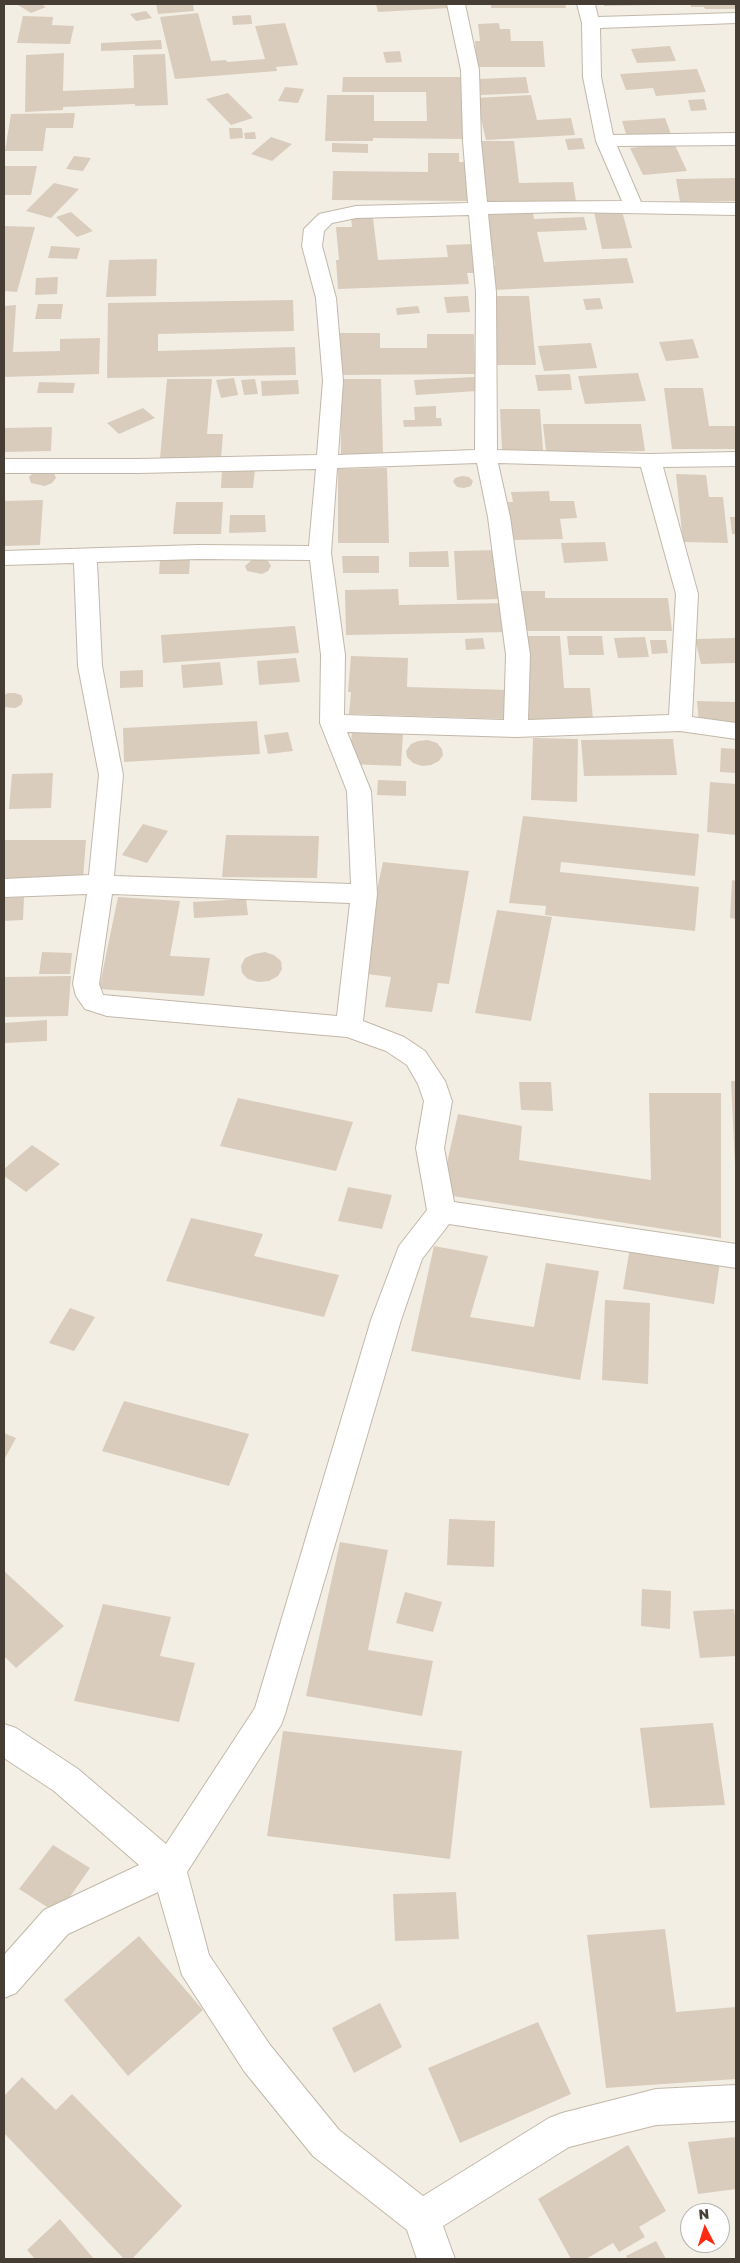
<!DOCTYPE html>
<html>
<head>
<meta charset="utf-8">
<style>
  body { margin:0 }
  #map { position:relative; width:740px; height:2263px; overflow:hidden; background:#f3eee4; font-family:"Golos Text",sans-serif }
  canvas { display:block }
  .frame { position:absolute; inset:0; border:5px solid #463e34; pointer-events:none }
  .north { position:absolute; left:680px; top:2203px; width:50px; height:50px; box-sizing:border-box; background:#fff; border:1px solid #b5b2ae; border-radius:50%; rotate:355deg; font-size:14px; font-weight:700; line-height:20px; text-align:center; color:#463e34 }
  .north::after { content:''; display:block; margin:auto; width:18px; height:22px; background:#ff2a10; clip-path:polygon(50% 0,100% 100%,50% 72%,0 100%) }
</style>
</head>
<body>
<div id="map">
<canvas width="740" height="2263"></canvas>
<div class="frame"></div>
<div class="north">N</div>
</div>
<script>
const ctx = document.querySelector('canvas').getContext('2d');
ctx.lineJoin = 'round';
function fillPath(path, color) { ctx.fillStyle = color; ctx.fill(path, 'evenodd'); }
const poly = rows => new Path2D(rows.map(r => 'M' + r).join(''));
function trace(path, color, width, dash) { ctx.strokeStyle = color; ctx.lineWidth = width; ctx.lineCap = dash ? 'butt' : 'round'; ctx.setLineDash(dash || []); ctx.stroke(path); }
fillPath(poly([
  [21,4,41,4,46,7,31,13,18,5],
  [156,4,193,4,194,11,158,14],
  [376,4,448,4,450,8,378,12],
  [491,4,565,4,566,8,491,8],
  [604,4,655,4,655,5,604,6],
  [690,4,736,4,736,9,705,9,704,7,691,7],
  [146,11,152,18,136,21,130,14],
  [198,13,211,61,226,60,227,62,265,59,255,26,285,23,298,65,276,67,277,71,175,79,160,17],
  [251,15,252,24,233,25,232,16],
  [23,16,53,17,52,25,74,26,70,44,17,43],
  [499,23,500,29,510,29,511,41,543,41,545,67,477,67,475,41,480,41,478,24],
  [161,40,162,49,101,51,101,43],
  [670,46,676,61,637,63,631,49],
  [400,51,402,62,386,63,383,52],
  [64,53,63,91,134,88,133,55,165,54,168,105,135,106,135,104,63,107,63,110,25,112,26,55],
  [697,69,706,92,656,96,653,88,626,90,620,74],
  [343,77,464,77,466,139,373,138,373,141,325,141,327,95,374,95,374,121,427,121,426,92,342,92],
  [526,77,529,93,481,95,478,79],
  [285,87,304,89,298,103,278,101],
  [228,93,253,118,231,125,206,99],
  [531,95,537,120,571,118,575,135,486,140,476,98],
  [704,99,707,110,691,111,688,100],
  [75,113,73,128,46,128,43,151,5,151,11,114],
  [665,118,671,134,627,137,622,121],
  [229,128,242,128,243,138,230,139],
  [255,132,256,139,245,139,244,133],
  [271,137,292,144,272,161,251,154],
  [582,138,585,149,568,150,565,139],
  [480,141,514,141,519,183,573,182,576,201,488,202],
  [332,143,368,144,368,153,332,152],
  [674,143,687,171,643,175,630,148],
  [428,153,459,153,459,162,470,162,470,201,332,200,333,171,428,172],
  [74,156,91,158,83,171,66,169],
  [4,166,37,166,31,195,4,195],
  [736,178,736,201,680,202,676,179],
  [54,183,79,189,51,218,26,211],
  [622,211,632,248,602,249,594,212],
  [71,212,93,231,77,237,56,217],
  [533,213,534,219,584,217,587,230,537,232,544,262,627,258,634,283,494,290,489,265,495,265,484,215],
  [351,218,373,218,378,260,448,257,446,245,474,244,478,273,467,273,469,284,338,289,336,260,339,260,336,227,352,227],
  [4,226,35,227,17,292,4,291],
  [51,246,80,248,77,259,48,258],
  [157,259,156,296,106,297,109,260],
  [58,277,57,294,35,295,36,278],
  [468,296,470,312,447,313,444,297],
  [491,296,529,296,536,365,496,365],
  [600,298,603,309,586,310,583,299],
  [293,300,294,331,158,334,158,351,295,347,296,375,107,378,108,303],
  [38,304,63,304,61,319,35,319],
  [16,305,13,352,60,351,60,339,100,338,99,374,4,377,4,306],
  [418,306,420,313,397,315,396,308],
  [337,333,380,333,380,348,427,348,427,334,474,334,475,374,337,375],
  [693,339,699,358,666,361,659,342],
  [591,343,597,368,544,371,538,346],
  [638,373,646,401,585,404,578,376],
  [570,374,572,390,538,391,535,375],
  [475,377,477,391,416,395,414,380],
  [234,378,238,395,221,398,216,380],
  [167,379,212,379,207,434,223,434,221,459,160,458],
  [255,379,258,394,244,395,241,380],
  [340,379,381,379,383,454,341,454],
  [298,380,299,394,262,396,261,381],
  [39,382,75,383,73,393,37,393],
  [664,388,703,388,709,426,736,426,736,449,672,449],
  [436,406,436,418,441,418,442,426,404,427,403,420,415,420,414,407],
  [143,408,155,418,119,434,107,423],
  [500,409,540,409,543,450,502,450],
  [543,424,641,424,645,451,546,452],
  [52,427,51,451,4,452,4,428],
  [387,468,389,543,338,543,338,469],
  [222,469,255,469,253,488,221,488],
  [48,470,54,473,56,478,52,483,45,486,31,483,29,477,33,473],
  [676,474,706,475,709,497,723,497,728,543,683,542],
  [462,476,469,477,473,481,471,486,464,488,457,487,453,482,455,478],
  [549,491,550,501,574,501,577,518,560,519,563,539,513,540,508,502,513,502,511,492],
  [43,500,40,545,4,546,4,501],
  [176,502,223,502,221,534,173,534],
  [230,515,265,515,266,532,229,533],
  [730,517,736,517,736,534,732,534],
  [605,542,608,561,564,563,561,543],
  [500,550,504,599,457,600,454,551],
  [448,551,449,567,409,567,409,552],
  [342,556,379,556,379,573,343,573],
  [254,558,262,558,268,561,271,566,268,571,262,574,247,571,245,566],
  [160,560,190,560,189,574,159,574],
  [398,589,399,605,509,603,511,632,346,635,345,590],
  [518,591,545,591,545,598,668,598,672,631,521,631],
  [295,626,299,653,163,663,161,635],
  [524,636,560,636,564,688,590,688,593,719,528,719],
  [567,636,602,636,604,655,569,655],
  [645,637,649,657,618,658,614,638],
  [483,638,485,649,466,650,465,639],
  [735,638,736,663,701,664,695,639],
  [650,640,666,640,668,653,652,654],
  [351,656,408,658,407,687,510,690,509,719,349,714,351,692,348,692],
  [296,658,300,682,259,685,257,661],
  [220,662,223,685,183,688,181,665],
  [143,670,143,687,120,688,120,671],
  [8,693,15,693,21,695,23,700,21,705,15,708,4,707,4,695],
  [697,701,736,702,736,724,699,724],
  [257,721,260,754,124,762,123,728],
  [352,731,403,733,401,766,349,764],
  [288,732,293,751,268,754,264,735],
  [533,738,578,739,577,802,531,800],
  [673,739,677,775,584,776,581,740],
  [428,740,437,743,442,749,443,755,439,761,431,765,422,766,413,763,407,757,406,751,411,744,418,741],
  [721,748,736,749,736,773,720,772],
  [53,773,51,808,9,809,12,774],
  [378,780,406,781,406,796,377,795],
  [710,782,736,784,736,835,707,832],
  [523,816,699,834,695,876,561,862,560,872,699,887,695,931,545,915,546,906,509,903],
  [143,824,168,831,147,863,122,855],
  [226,835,319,836,317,878,222,877],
  [4,840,86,840,83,879,4,879],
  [383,862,469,871,449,984,438,983,432,1012,385,1007,391,977,359,973],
  [732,880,736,881,736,919,730,918],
  [24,897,23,920,4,921,4,898],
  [118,897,180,901,170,956,210,958,204,996,99,989],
  [246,899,248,915,194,918,193,902],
  [497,910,552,917,531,1021,475,1013],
  [42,952,72,953,70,974,39,974],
  [265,952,274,955,281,961,282,969,278,976,269,981,258,982,248,979,242,973,241,966,245,958,254,954],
  [71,976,68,1016,4,1017,4,977],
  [47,1020,47,1041,4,1043,4,1023],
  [731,1081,736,1081,736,1164,735,1165],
  [519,1082,551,1082,553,1111,521,1110],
  [649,1093,721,1093,721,1238,440,1194,458,1114,522,1126,519,1160,651,1180],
  [238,1098,353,1122,336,1171,220,1146],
  [32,1145,60,1164,26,1192,4,1176,4,1169],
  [348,1187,392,1195,382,1229,338,1221],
  [191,1218,263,1234,254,1256,339,1275,324,1317,166,1281],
  [434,1246,488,1256,470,1317,534,1327,546,1263,599,1271,580,1380,411,1351],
  [630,1247,720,1262,714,1304,623,1289],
  [605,1300,650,1303,648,1384,602,1380],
  [70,1308,95,1317,74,1351,49,1343],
  [124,1401,249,1434,229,1486,102,1451],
  [4,1433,16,1438,4,1460],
  [449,1519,495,1521,494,1567,447,1565],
  [340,1542,388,1550,368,1650,433,1661,422,1716,306,1696],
  [4,1571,64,1626,16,1668,4,1656],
  [642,1589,671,1591,670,1629,641,1626],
  [405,1592,442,1602,433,1632,396,1623],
  [103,1604,171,1617,160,1656,195,1663,179,1722,74,1701],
  [734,1609,736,1624,736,1656,700,1658,693,1611],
  [713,1723,725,1805,650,1808,640,1728],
  [283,1731,462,1751,450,1859,267,1836],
  [53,1845,90,1868,58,1914,19,1889],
  [456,1892,459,1939,395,1941,393,1894],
  [665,1929,676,2012,736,2007,736,2079,606,2088,587,1935],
  [139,1936,203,2010,128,2076,64,2000],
  [380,2003,402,2047,354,2073,332,2028],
  [538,2022,571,2094,460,2143,428,2068],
  [22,2077,56,2110,72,2094,182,2206,132,2259,124,2259,4,2133,4,2096],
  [736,2137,736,2189,698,2194,688,2142],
  [628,2145,666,2211,639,2227,645,2237,619,2252,613,2243,586,2259,571,2259,538,2199],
  [60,2219,94,2259,35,2259,27,2250],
  [656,2241,666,2259,628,2259,626,2256]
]), '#d9ccbc');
const street = poly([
  [447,4,465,4,479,70,481,141,487,202,622,201,596,141,583,77,582,23,577,4,595,4,598,17,736,13,736,23,600,28,601,77,613,135,736,133,736,145,617,146,641,202,736,203,736,215,564,212,488,214,496,292,497,450,650,454,736,452,736,466,663,467,698,594,692,717,736,723,736,739,680,731,516,737,347,732,371,791,377,894,363,1021,404,1037,425,1051,445,1081,452,1101,444,1148,454,1202,736,1244,736,1268,449,1224,422,1259,401,1320,285,1714,281,1725,187,1872,209,1955,270,2045,339,2130,423,2196,549,2118,562,2113,656,2089,736,2085,736,2121,656,2125,569,2147,443,2226,455,2259,417,2259,407,2230,313,2156,244,2071,182,1975,158,1892,68,1934,16,1993,4,1998,4,1955,44,1910,139,1865,54,1791,4,1758,4,1724,16,1728,78,1769,166,1844,255,1708,371,1320,399,1246,427,1210,416,1148,424,1101,418,1084,407,1065,386,1051,347,1037,107,1016,85,1009,76,996,73,984,87,894,4,897,4,879,89,875,99,775,78,666,74,563,4,565,4,551,198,545,309,546,316,469,138,473,4,473,4,459,138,459,317,455,323,381,316,298,302,246,304,229,319,214,356,206,468,203,463,141,461,70,447,4],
  [469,215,476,292,475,450,338,455,343,381,336,298,322,246,324,231,332,223,356,218,469,215],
  [477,463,488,517,506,655,504,720,344,715,345,655,331,553,337,468,477,463],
  [498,463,641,467,676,594,669,715,528,720,530,655,510,517,498,463],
  [198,559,310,560,321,655,320,723,347,791,351,884,114,876,123,775,102,666,97,562,198,559],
  [112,894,350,903,337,1016,103,995,99,984,112,894]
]);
trace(street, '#c2b8a9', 2);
fillPath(street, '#fff');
</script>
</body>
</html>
